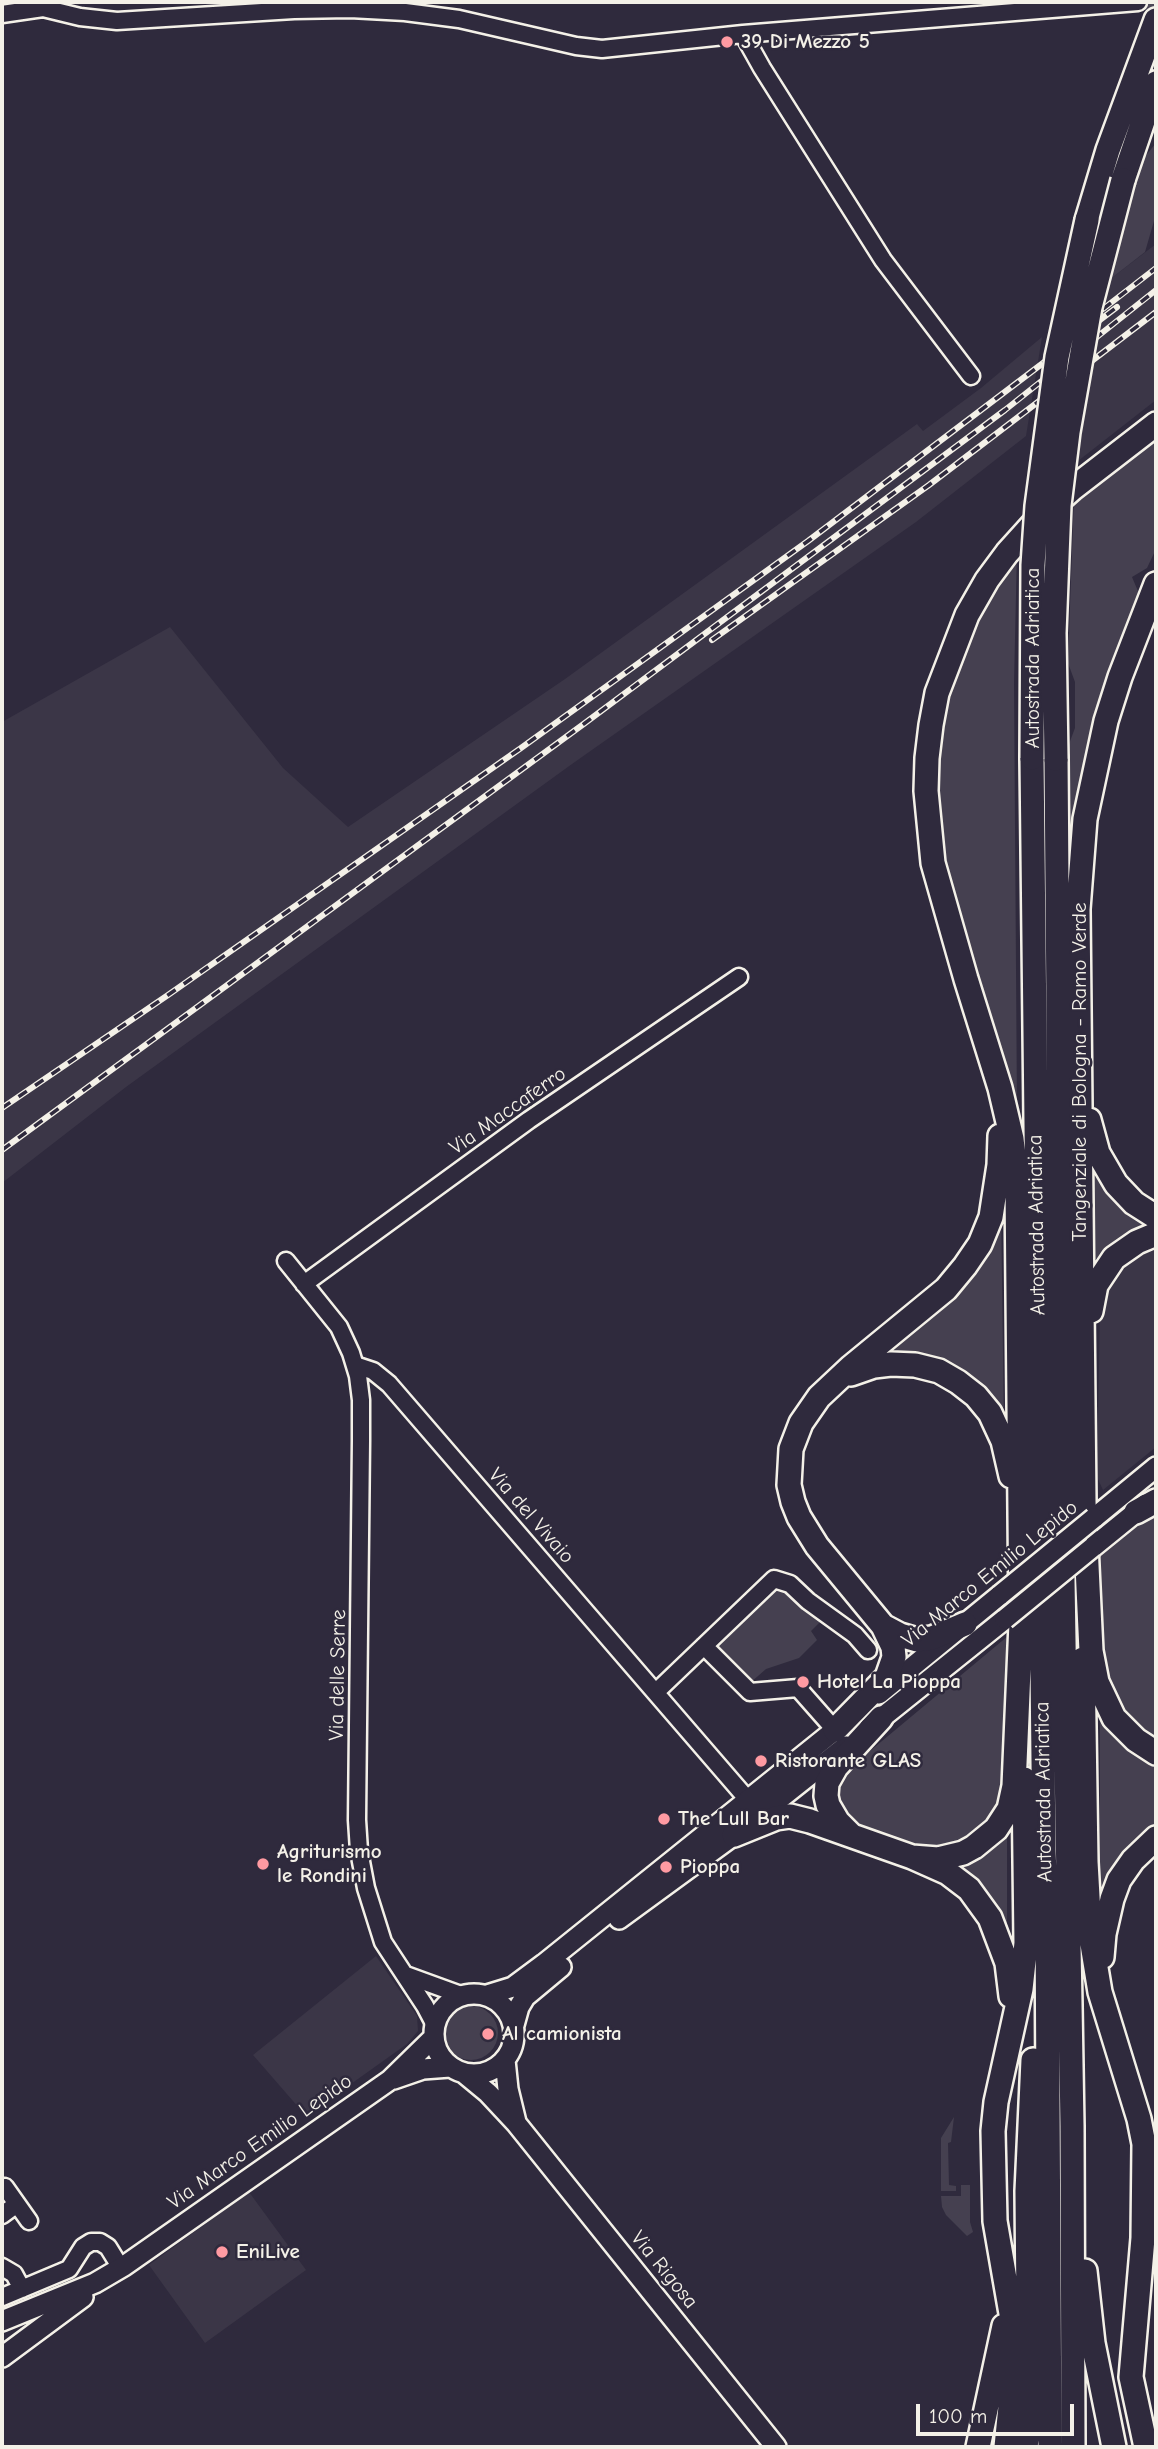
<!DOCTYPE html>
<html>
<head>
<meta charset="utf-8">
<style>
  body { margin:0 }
  #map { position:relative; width:1158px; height:2449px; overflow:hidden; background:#2f2a3d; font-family:"Comic Neue",sans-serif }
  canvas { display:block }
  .frame { position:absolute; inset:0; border:4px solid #f4f1e8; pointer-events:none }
  .scale { position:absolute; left:916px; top:2404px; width:158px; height:32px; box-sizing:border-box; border:4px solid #f4f1e8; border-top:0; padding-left:9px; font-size:21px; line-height:24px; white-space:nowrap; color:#f4f1e8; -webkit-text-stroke:5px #2f2a3d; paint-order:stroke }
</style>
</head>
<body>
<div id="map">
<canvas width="1158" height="2449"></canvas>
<div class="frame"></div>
<div class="scale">100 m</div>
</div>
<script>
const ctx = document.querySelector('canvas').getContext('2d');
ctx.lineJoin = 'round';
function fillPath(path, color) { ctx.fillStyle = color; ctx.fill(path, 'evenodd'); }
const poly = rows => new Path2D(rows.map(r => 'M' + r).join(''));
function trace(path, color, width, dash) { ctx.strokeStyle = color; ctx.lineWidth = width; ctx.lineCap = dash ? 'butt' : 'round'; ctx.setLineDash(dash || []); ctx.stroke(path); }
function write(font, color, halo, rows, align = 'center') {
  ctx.font = font + ' "Comic Neue",sans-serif'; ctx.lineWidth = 5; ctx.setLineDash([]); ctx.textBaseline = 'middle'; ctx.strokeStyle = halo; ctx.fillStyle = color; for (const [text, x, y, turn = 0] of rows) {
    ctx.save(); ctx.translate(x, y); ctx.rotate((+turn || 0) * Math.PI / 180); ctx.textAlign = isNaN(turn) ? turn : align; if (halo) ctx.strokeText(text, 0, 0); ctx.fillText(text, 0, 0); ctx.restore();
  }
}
fillPath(poly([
  [1156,244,1156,400,1078,461,1089,383,1109,280],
  [1042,337,1026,436,916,522,572,764,126,1087,2,1183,2,722,170,627,283,768,348,827,565,679,917,424,923,431,981,388],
  [1156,1248,1156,1447,1103,1490,1097,1477,1100,1310,1106,1292,1115,1276,1131,1260],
  [376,1956,417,2016,418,2031,407,2044,306,2116,253,2055],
  [249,2192,306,2270,205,2343,149,2265]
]), '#3b3647');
fillPath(poly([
  [1156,143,1156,214,1145,252,1109,280,1143,159],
  [1156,432,1156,549,1147,568,1132,577,1140,596,1071,851,1069,851,1069,744,1075,728,1075,682,1068,663,1074,495],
  [1017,550,1014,683,1017,1112,940,861,932,759,955,654],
  [1092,1171,1106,1193,1121,1206,1152,1224,1127,1232,1115,1240,1095,1260,1091,1259],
  [1001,1203,1004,1428,978,1389,872,1358,912,1323],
  [1156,1508,1156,1743,1148,1738,1115,1703,1103,1665,1101,1607,1092,1563],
  [775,1584,797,1603,824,1618,811,1631,817,1640,799,1658,766,1669,750,1683,713,1644],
  [1008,1636,1006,1789,999,1811,979,1833,950,1848,924,1849,845,1821,836,1800,840,1776],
  [1100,1714,1120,1741,1134,1753,1156,1764,1156,1825,1139,1839,1111,1873,1100,1894,1099,1891,1100,1869],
  [1003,1836,1007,1837,1007,1935,942,1864],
  '444 2033a27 27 0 1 1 54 0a27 27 0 1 1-54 0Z',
  [954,2117,951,2142,948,2143,949,2185,956,2186,956,2191,941,2191,941,2138],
  [961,2185,970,2185,970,2222,973,2232,967,2236,946,2215,942,2207,941,2196,961,2196]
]), '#454050');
trace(poly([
  [1142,2,1156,2]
]), '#4d4857', 16, [16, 8]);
const minor = poly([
  [2,14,43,8,80,17,117,21,294,10,350,9,405,12,459,19,576,46,602,49,743,34,1138,2],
  [743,34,762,68,883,260,971,376],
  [286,1261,339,1327,351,1353,358,1376,361,1400,361,1441,357,1820,359,1851,366,1888,383,1942,425,2006,435,2025],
  [304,1284,529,1120,739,977],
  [355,1365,373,1371,389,1384,749,1801],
  [704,1646,750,1692,798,1688,835,1730],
  [656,1692,774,1579,790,1584,808,1601,855,1635,868,1650],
  [406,1975,461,1995],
  [5,2187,29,2221],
  [2,2215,17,2204],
  [2,2267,14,2274,22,2289],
  [2,2297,69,2269,83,2247,91,2242,100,2242,108,2247,116,2260]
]);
const major = poly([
  [1094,1518,1156,1467],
  [1093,1547,1146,1504],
  [879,1694,1000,1595],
  [869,1728,1005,1619],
  [619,1919,734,1835,846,1746],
  '434 2034a40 40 0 1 1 80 0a40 40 0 1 1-80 0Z',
  [487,1995,513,1987,544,1964,845,1722],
  [514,2025,519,2007,525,1997,561,1967],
  [505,2060,508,2089,516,2122],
  [465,2074,488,2093,516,2123,776,2447],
  [394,2079,423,2069,450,2067],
  [2,2321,95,2283,124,2266,390,2080,434,2037],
  [2,2357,83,2297]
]);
const highway = poly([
  [1123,180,1156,83],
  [1087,220,1108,150,1156,20],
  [1156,584,1120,677,1106,721,1085,819,1078,909,1084,1502,1091,1651,1097,1682,1114,1718,1136,1740,1156,1753],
  [1032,758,1044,1850,1047,1918,1050,2447],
  [1056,759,1062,1520,1072,2126,1073,2447],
  [1089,1120,1098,1153,1116,1184,1134,1203,1156,1217],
  [1091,1311,1096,1285,1114,1258,1137,1242,1156,1234],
  [851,1374,874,1366,891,1364,915,1365,939,1371,958,1382,976,1396,990,1413,1003,1441,1011,1476],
  [1136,1512,1156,1501],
  [883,1626,900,1635,917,1640,932,1638,965,1624],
  [1083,1659,1086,1862,1090,1932,1100,1992,1139,2119,1144,2144,1143,2238,1131,2377,1146,2447],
  [835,1730,887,1677,894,1657,893,1647,883,1626,817,1546,799,1517,793,1502,789,1485,791,1449,801,1423,819,1397,851,1367,946,1289,965,1266,980,1244,991,1217,999,1165,1000,1136],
  [734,1835,776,1818,790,1816,810,1821,912,1857,948,1873,969,1889,990,1918,1007,1963,1011,1996],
  [851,1835,838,1822,828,1805,826,1796,827,1783,836,1767,881,1718],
  [912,1857,938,1859,963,1853,974,1847,996,1829,1009,1809,1014,1786,1021,1623,1017,1183,1012,1139,1000,1088,966,979,933,863,926,791,927,758,931,725,937,693,967,615,987,580,1007,553,1035,522,1072,489,1156,424],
  [1102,1957,1104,1934,1112,1899,1119,1880,1133,1860,1156,1838],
  [1085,2271,1093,2343,1114,2447],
  [978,2447,1004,2326],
  [1006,2447,1015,2357,1013,2325,995,2221,993,2131,996,2102,1021,1989,1026,1943,1024,1779],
  [1026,2447,1029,2424,1027,2191,1033,2060]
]);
trace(minor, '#f4f1e8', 21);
trace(major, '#f4f1e8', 24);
trace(highway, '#f4f1e8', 28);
trace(minor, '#2f2a3d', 16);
trace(major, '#2f2a3d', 19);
trace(highway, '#2f2a3d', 23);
const rail = poly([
  [1103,309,1156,268],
  [712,640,929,485,1156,312],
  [2,1108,168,995,521,748,808,541,1117,307],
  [2,1150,585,723,1005,410,1156,290]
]);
trace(rail, '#f4f1e8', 6);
trace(rail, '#2f2a3d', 3.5, [10]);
const majorBridge = poly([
  [1000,1595,1094,1518],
  [1005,1619,1093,1547]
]);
const highwayBridge = poly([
  [1032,758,1033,565,1037,506,1057,357,1087,220],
  [1056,759,1054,633,1059,505,1068,432,1090,307,1123,180]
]);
trace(majorBridge, '#f4f1e8', 24, []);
trace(highwayBridge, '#f4f1e8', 28, []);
trace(majorBridge, '#2f2a3d', 19);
trace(highwayBridge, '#2f2a3d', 23);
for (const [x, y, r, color] of [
  [727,42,7,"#ff9aa2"],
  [803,1682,7,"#ff9aa2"],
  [761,1761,7,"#ff9aa2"],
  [664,1819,7,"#ff9aa2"],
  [263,1864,7,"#ff9aa2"],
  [666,1867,7,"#ff9aa2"],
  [488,2034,7,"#ff9aa2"],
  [222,2252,7,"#ff9aa2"]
]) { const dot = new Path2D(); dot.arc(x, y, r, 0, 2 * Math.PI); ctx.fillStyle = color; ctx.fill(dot); trace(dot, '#2f2a3d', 2.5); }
write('bold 21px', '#f4f1e8', '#2f2a3d', [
  ["39 Di Mezzo 5",741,42],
  ["Hotel La Pioppa",817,1682],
  ["Ristorante GLAS",775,1761],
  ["The Lull Bar",678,1819],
  ["Agriturismo",277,1852],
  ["le Rondini",277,1876],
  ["Pioppa",680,1867],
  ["Al camionista",502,2034],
  ["EniLive",236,2252]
], 'left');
write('21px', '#f4f1e8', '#2f2a3d', [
  ["Autostrada Adriatica",1033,658,-90],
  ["Tangenziale di Bologna - Ramo Verde",1080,1072,-90],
  ["Via Maccaferro",508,1111,-35],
  ["Autostrada Adriatica",1037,1225,-91],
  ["Via del Vivaio",531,1516,49],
  ["Via Marco Emilio Lepido",990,1574,-39],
  ["Via delle Serre",338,1675,-89],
  ["Autostrada Adriatica",1044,1792,-91],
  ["Via Marco Emilio Lepido",260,2142,-35],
  ["Via Rigosa",664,2270,51]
]);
</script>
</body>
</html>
